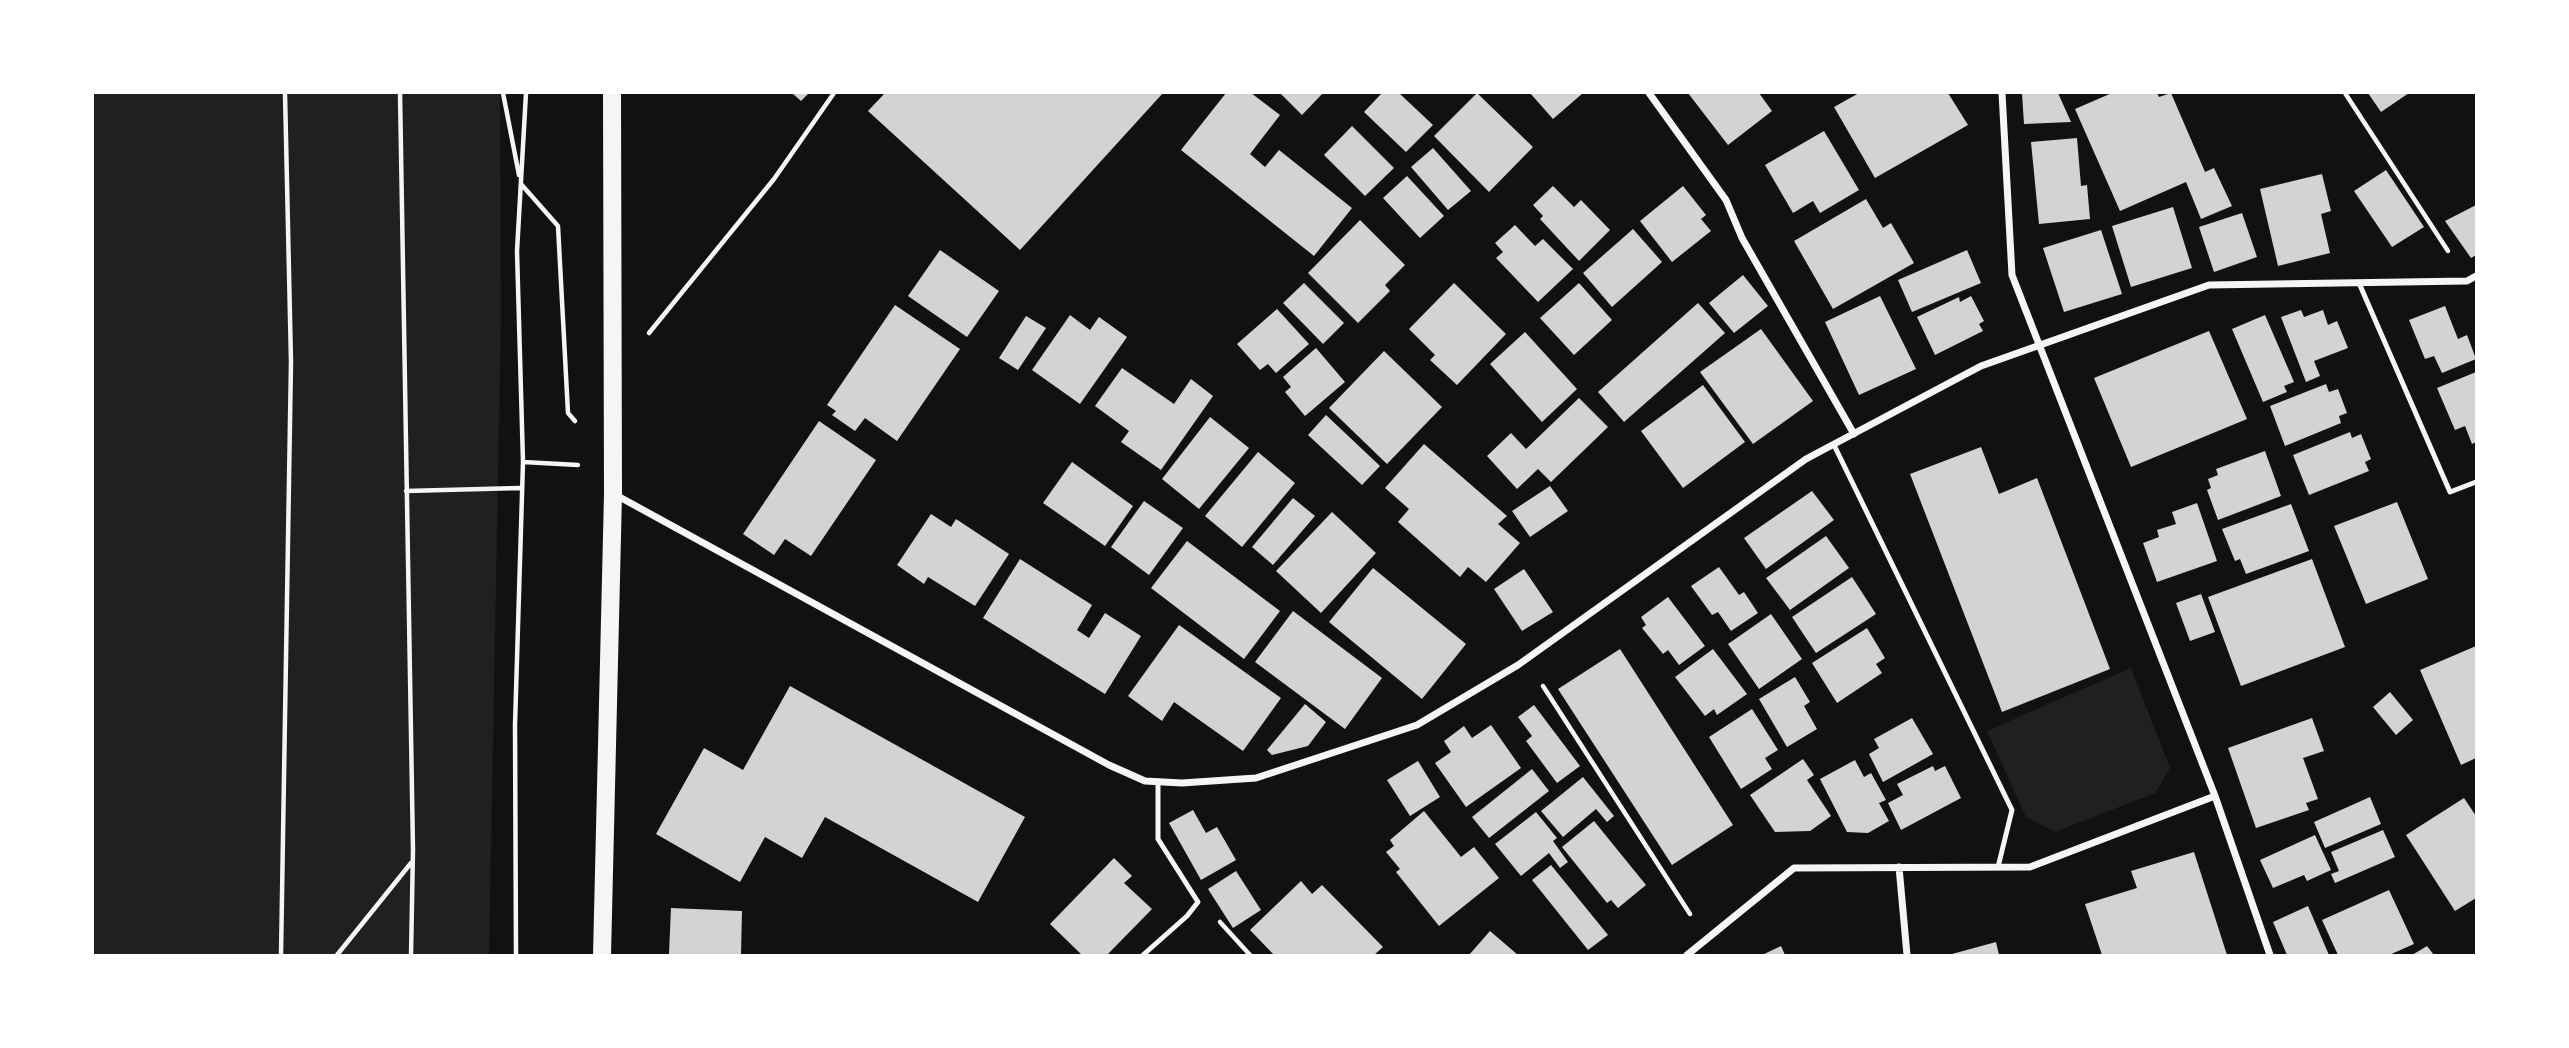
<!DOCTYPE html>
<html>
<head>
<meta charset="utf-8">
<style>
  body { margin:0 }
  #map { position:relative; width:2569px; height:1048px; overflow:hidden; background:#111; font-family:"Sofia Sans Condensed",sans-serif }
  canvas { display:block }
  .frame { position:absolute; inset:0; border:94px solid #fff; pointer-events:none }
</style>
</head>
<body>
<div id="map">
<canvas width="2569" height="1048"></canvas>
<div class="frame"></div>
</div>
<script>
const ctx = document.querySelector('canvas').getContext('2d');
ctx.lineJoin = 'round';
function fillPath(path, color) { ctx.fillStyle = color; ctx.fill(path, 'evenodd'); }
const poly = rows => new Path2D(rows.map(r => 'M' + r).join(''));
function trace(path, color, width, dash) { ctx.strokeStyle = color; ctx.lineWidth = width; ctx.lineCap = dash ? 'butt' : 'round'; ctx.setLineDash(dash || []); ctx.stroke(path); }
fillPath(poly([
  [93,93,500,93,501,317,489,955,93,955],
  [2131,668,2170,768,2155,793,2055,832,2026,817,1987,731]
]), '#202020');
fillPath(poly([
  [792,93,809,93,801,101],
  [885,93,1163,93,1020,250,868,111],
  [1226,93,1251,93,1280,115,1250,154,1265,167,1279,150,1352,208,1314,256,1181,150],
  [1280,93,1321,93,1322,94,1302,115],
  [1382,93,1399,93,1433,125,1406,152,1364,112],
  [1477,93,1533,147,1489,192,1434,136],
  [1530,93,1583,93,1553,119],
  [1688,93,1759,93,1772,111,1728,145],
  [1859,93,1948,93,1968,125,1875,178,1834,107],
  [2022,93,2058,93,2071,122,2024,124],
  [2112,93,2157,93,2159,97,2171,93,2205,172,2214,168,2232,206,2201,219,2186,182,2120,211,2075,109],
  [2368,93,2409,93,2381,112],
  [1352,126,1394,168,1365,196,1324,155],
  [1824,131,1859,190,1820,213,1813,201,1793,213,1765,165],
  [2077,138,2081,186,2087,185,2090,219,2039,224,2031,142],
  [1433,148,1471,191,1448,210,1411,167],
  [2386,170,2424,227,2392,247,2354,191],
  [2322,174,2331,211,2321,214,2330,253,2278,266,2260,189],
  [1407,176,1444,216,1420,238,1383,198],
  [1553,186,1574,207,1581,200,1610,230,1579,261,1540,219,1543,216,1533,205],
  [1683,186,1706,215,1701,219,1711,231,1672,262,1640,221],
  [1866,199,1883,228,1891,223,1914,263,1833,309,1794,241],
  [2476,205,2476,255,2471,258,2445,221],
  [2173,207,2192,268,2131,287,2112,226],
  [2242,213,2257,257,2214,272,2199,227],
  [1360,220,1405,265,1385,285,1390,291,1358,323,1308,273],
  [1515,225,1535,246,1543,239,1573,269,1538,302,1496,258,1503,252,1495,243],
  [1633,229,1662,262,1612,307,1583,273],
  [2101,230,2122,294,2064,312,2043,248],
  [940,250,999,291,967,337,908,296],
  [1967,250,1981,283,1912,312,1898,280],
  [1743,275,1768,306,1734,333,1709,303],
  [1304,283,1344,323,1323,344,1283,303],
  [1454,283,1506,334,1457,385,1430,360,1435,355,1409,329],
  [1579,283,1612,320,1574,355,1540,318],
  [1880,296,1916,369,1859,395,1825,322],
  [1971,296,1984,321,1979,324,1983,331,1935,355,1917,317,1959,297,1960,302],
  [1698,303,1725,333,1624,422,1598,392],
  [895,305,960,349,897,441,865,418,855,431,832,415,836,411,827,405],
  [2445,306,2458,339,2467,335,2476,359,2442,373,2434,356,2425,359,2409,320],
  [1277,309,1309,344,1276,373,1268,364,1260,370,1237,344],
  [2301,310,2304,317,2323,310,2328,325,2337,321,2348,348,2314,361,2320,376,2306,382,2281,317],
  [1070,315,1090,330,1099,317,1127,337,1080,404,1032,370],
  [2265,315,2294,382,2284,386,2287,392,2263,402,2232,329],
  [1026,316,1046,328,1018,370,999,358],
  [1761,329,1813,401,1753,444,1700,372],
  [2209,331,2247,419,2131,467,2094,378],
  [1525,332,1577,389,1542,422,1490,364],
  [1316,348,1345,382,1305,416,1285,392,1291,387,1283,377],
  [1384,351,1442,407,1387,464,1329,408],
  [1122,368,1174,404,1191,379,1213,396,1161,470,1121,442,1129,431,1095,406],
  [2476,372,2476,442,2472,444,2465,426,2455,430,2437,388],
  [2326,384,2329,392,2338,389,2347,413,2339,416,2341,423,2285,446,2270,406],
  [1703,385,1745,442,1683,488,1641,431],
  [1579,398,1608,427,1551,482,1538,469,1517,489,1487,456,1511,433,1526,449],
  [1326,415,1380,466,1362,485,1308,435],
  [1210,417,1249,448,1199,509,1162,479],
  [819,421,876,460,811,556,785,539,774,555,743,534],
  [2350,432,2352,438,2361,434,2371,459,2365,462,2369,471,2309,495,2293,455],
  [1424,444,1507,516,1498,524,1520,543,1486,582,1468,567,1460,577,1398,522,1409,509,1385,488],
  [1981,447,1999,494,2037,478,2110,669,2002,712,1910,474],
  [2265,451,2281,496,2218,520,2207,490,2211,488,2208,479,2218,475,2216,469],
  [1258,452,1295,483,1242,547,1205,516],
  [1072,462,1133,506,1105,546,1043,503],
  [1550,486,1568,511,1530,537,1512,511],
  [1812,491,1834,520,1766,569,1744,538],
  [1293,498,1315,516,1273,565,1252,547],
  [1144,501,1183,528,1149,575,1111,547],
  [2397,502,2428,579,2366,604,2334,526],
  [2197,503,2217,561,2157,582,2143,543,2159,537,2157,530,2176,524,2172,512],
  [2291,504,2309,551,2246,574,2240,559,2235,561,2222,529],
  [1332,512,1376,553,1321,613,1276,571],
  [931,514,951,527,956,519,1009,554,975,606,928,577,924,584,897,565],
  [1826,536,1849,568,1790,610,1766,578],
  [1187,541,1280,611,1244,659,1151,588],
  [1020,559,1092,605,1077,630,1089,638,1105,613,1141,636,1105,694,983,618],
  [2312,559,2345,647,2241,686,2208,597],
  [1719,567,1739,595,1744,592,1758,613,1731,631,1718,612,1712,615,1691,586],
  [1373,568,1466,644,1422,699,1329,622],
  [1524,569,1553,612,1522,631,1494,589],
  [1852,577,1876,614,1816,653,1792,617],
  [2201,594,2215,632,2190,641,2176,603],
  [1668,597,1705,646,1679,665,1668,650,1663,654,1642,628,1646,625,1641,617],
  [1293,611,1382,678,1345,729,1255,662],
  [1771,614,1802,659,1759,689,1728,644],
  [1179,625,1281,698,1243,751,1174,702,1162,721,1128,696],
  [1867,628,1885,658,1876,664,1882,673,1837,703,1812,663],
  [2476,646,2476,758,2461,765,2420,670],
  [1620,649,1733,825,1672,865,1558,689],
  [1713,649,1747,694,1717,715,1714,709,1705,716,1675,677],
  [1795,677,1810,702,1804,706,1817,729,1787,747,1759,699],
  [790,686,1025,817,978,902,825,817,802,858,765,837,740,882,656,834,704,748,743,770],
  [2390,692,2413,720,2396,735,2373,707],
  [1305,704,1326,722,1308,746,1272,755,1267,750],
  [1534,705,1580,766,1557,783,1526,741,1532,736,1518,717],
  [1752,709,1778,750,1765,758,1772,769,1741,789,1709,737],
  [1912,718,1933,754,1883,782,1869,754,1879,748,1874,739],
  [2312,718,2324,751,2303,758,2318,799,2306,803,2309,810,2256,828,2228,748],
  [1491,725,1521,768,1466,807,1435,763,1451,752,1444,741,1464,726,1472,738],
  [1803,759,1814,775,1807,780,1831,816,1810,831,1775,832,1750,795],
  [1855,760,1864,777,1871,773,1886,800,1879,803,1889,821,1868,833,1847,832,1820,779],
  [1418,761,1440,797,1410,816,1387,780],
  [1933,766,1935,771,1945,766,1961,798,1901,830,1888,803,1903,795,1897,784],
  [1532,769,1549,791,1489,838,1472,817],
  [1583,777,1614,816,1607,822,1596,809,1563,837,1541,811],
  [2370,797,2381,824,2325,848,2314,822],
  [2464,798,2476,816,2476,898,2455,911,2406,835],
  [1193,810,1206,833,1217,827,1236,860,1201,880,1169,823],
  [1424,811,1461,857,1474,847,1499,878,1439,926,1396,872,1400,869,1386,852,1394,846,1390,840],
  [1536,812,1557,838,1553,841,1568,862,1560,868,1549,853,1521,876,1495,844],
  [1594,821,1646,885,1618,908,1611,900,1607,903,1562,847],
  [2383,830,2395,857,2335,883,2331,874,2339,871,2331,852],
  [2315,835,2331,870,2307,881,2304,875,2273,888,2260,860],
  [2194,852,2227,955,2102,955,2085,904,2137,888,2131,871],
  [1114,858,1132,876,1124,883,1152,909,1107,955,1082,955,1050,924],
  [1551,865,1608,935,1588,950,1532,880],
  [1236,871,1261,910,1233,928,1208,889],
  [1301,881,1312,894,1322,885,1383,947,1374,955,1274,955,1250,930],
  [2389,890,2414,944,2389,955,2338,955,2322,920],
  [2308,906,2329,955,2287,955,2273,922],
  [671,908,742,911,741,955,669,954],
  [1490,931,1518,955,1469,955],
  [1996,942,1999,955,1952,955,1952,954],
  [1781,946,1785,955,1762,955],
  [2427,946,2434,955,2412,955]
]), '#d3d3d3');
trace(poly([
  [400,93,413,850,411,955],
  [503,93,519,175],
  [2345,93,2448,251],
  [521,184,558,226,568,413,575,421],
  [649,333,774,179,834,93],
  [523,462,578,465],
  [406,491,520,488],
  [1543,686,1690,914],
  [1220,922,1250,955],
  [281,955,291,362,285,93],
  [337,955,411,863],
  [516,955,515,725,523,462,517,251,526,93]
]), '#f5f5f5', 4.5);
trace(poly([
  [2359,283,2450,492,2476,482],
  [1834,445,2012,810,1998,867],
  [1143,955,1187,916,1198,902,1158,839,1158,781]
]), '#f5f5f5', 5);
trace(poly([
  [1649,93,1726,200,1742,238,1854,434],
  [2002,93,2012,275,2215,796,2270,955],
  [614,494,1109,765,1145,781,1182,783,1256,778,1417,725,1518,665,1806,459,1981,366,2209,285,2467,281,2476,276],
  [1899,867,1907,955],
  [1687,955,1794,868,2030,867,2215,796]
]), '#f5f5f5', 7);
trace(poly([
  [602,955,613,494,612,93]
]), '#f5f5f5', 18);
</script>
</body>
</html>
